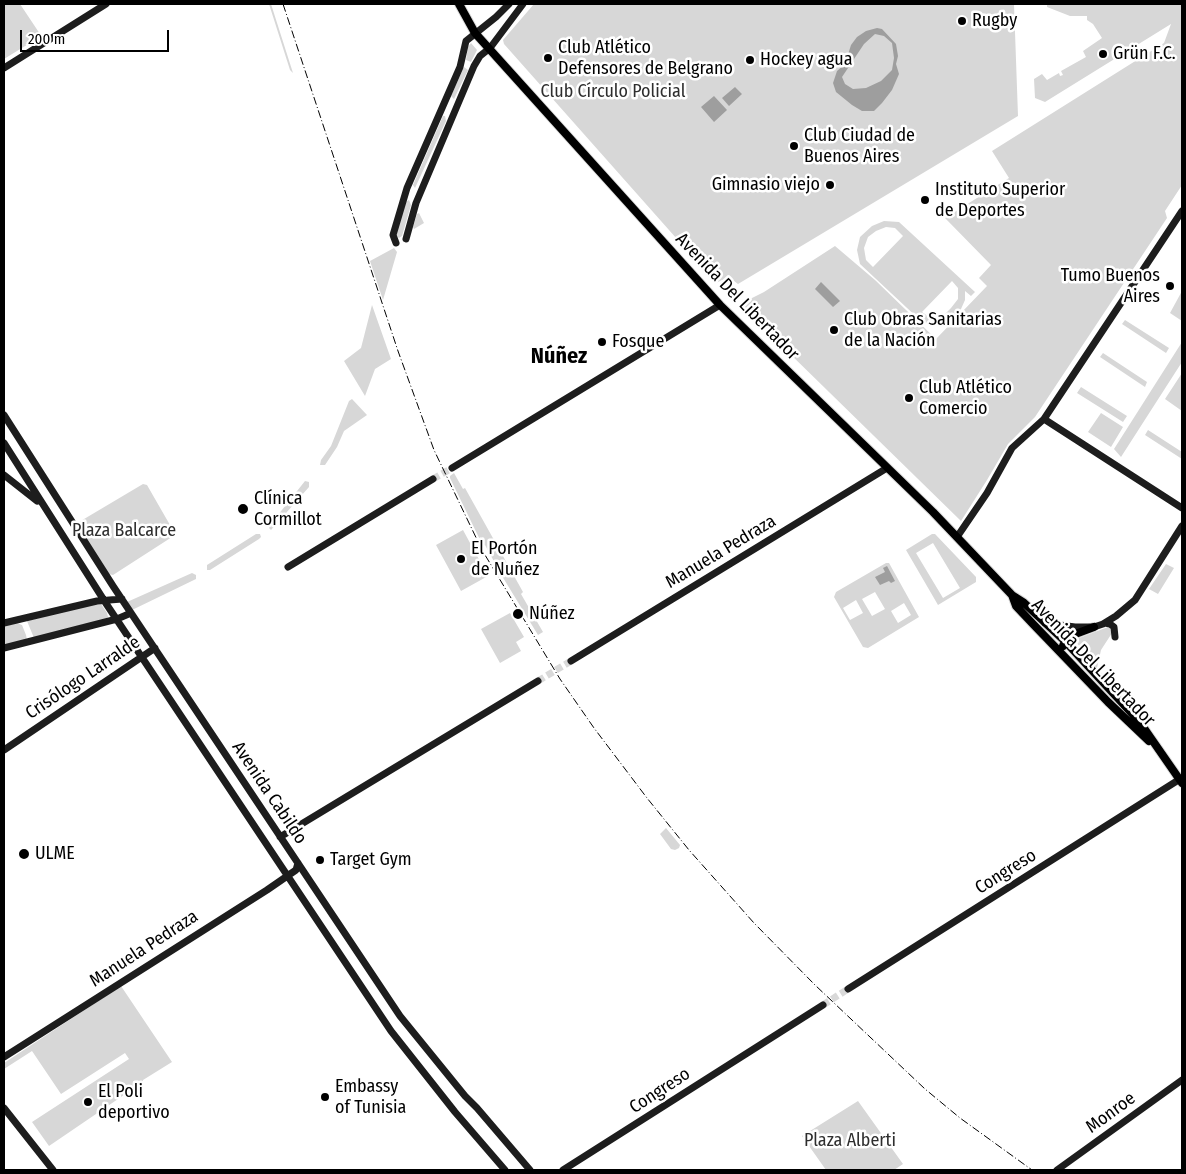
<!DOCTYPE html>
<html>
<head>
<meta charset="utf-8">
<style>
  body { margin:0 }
  #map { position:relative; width:1186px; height:1174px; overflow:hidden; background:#fff; font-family:"Fira Sans Condensed",sans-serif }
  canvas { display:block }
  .frame { position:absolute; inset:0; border:5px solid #000; pointer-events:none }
  .scale { position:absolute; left:20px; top:30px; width:149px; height:22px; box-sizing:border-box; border:2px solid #000; border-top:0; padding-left:6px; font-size:15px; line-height:18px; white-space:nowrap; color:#000; -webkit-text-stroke:4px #fff; paint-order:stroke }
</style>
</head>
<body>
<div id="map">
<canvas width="1186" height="1174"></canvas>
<div class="frame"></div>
<div class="scale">200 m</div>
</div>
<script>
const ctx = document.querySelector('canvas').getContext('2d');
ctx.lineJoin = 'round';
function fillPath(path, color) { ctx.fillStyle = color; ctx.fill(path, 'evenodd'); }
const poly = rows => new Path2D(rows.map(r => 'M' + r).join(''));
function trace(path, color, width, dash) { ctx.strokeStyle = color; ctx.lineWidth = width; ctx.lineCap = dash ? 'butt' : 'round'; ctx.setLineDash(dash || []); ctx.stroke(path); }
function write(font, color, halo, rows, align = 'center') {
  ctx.font = font + ' "Fira Sans Condensed",sans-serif'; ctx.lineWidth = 5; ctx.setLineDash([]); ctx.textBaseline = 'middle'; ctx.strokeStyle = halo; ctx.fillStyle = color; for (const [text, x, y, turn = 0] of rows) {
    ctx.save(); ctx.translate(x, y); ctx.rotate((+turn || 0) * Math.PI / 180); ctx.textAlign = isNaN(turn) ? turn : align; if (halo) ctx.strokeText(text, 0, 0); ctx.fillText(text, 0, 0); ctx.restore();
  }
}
fillPath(poly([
  [4,4,20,4,40,34,40,36,30,43,4,59],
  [269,4,271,4,293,73,290,70],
  [534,4,1014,4,1018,116,738,284,734,281,727,280,722,280,716,283,504,44,503,40],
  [1047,4,1182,4,1182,185,1165,211,1167,218,1035,417,1008,444,987,480,961,521,741,306,742,303,764,292,835,246,875,280,936,339,987,286,979,278,991,265,945,218,1009,178,992,151,1164,43,1171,24,1045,102,1035,98,1034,79,1042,74,1047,80,1059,73,1060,76,1063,75,1061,71,1086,57,1083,51,1102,38,1093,24,1087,20,1087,16,1070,16,1047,7],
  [471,43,477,50,471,62,466,60,468,47],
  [464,67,468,70,454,99,451,96],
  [443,116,445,116,446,121,415,188,413,185],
  [409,200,411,205,402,236,399,238,396,235,405,202],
  [419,213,424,223,414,229,413,227,417,214],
  [884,221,899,222,975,292,971,296,965,291,965,300,961,309,950,320,936,325,922,322,860,264,857,250,860,237,872,226],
  [886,227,895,228,903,236,873,267,866,260,864,248,868,237,876,231],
  [952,281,958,288,958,299,951,308,943,316,929,317,922,312],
  [394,248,397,252,383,300,370,261],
  [1182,291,1182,321,1170,313],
  [372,305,391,359,375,369,365,396,344,361,361,348],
  [1125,320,1169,348,1166,353,1122,324],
  [1182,342,1182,362,1121,457,1114,449],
  [1103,353,1147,382,1145,387,1100,357],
  [1182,373,1182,411,1165,399],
  [1081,387,1127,416,1123,422,1077,393],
  [352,399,367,415,344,431,337,447,325,465,320,465,321,460,331,446,349,401],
  [1101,413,1123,427,1111,447,1088,432],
  [1148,430,1182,452,1182,459,1145,435],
  [454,473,463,489,465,488,523,592,521,594,543,632,538,635,502,576,485,545,483,546,450,478,450,476],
  [305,481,309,482,309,487,271,530,269,528,270,525],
  [143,484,147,485,174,532,172,537,113,575,108,574,78,525,79,522],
  [463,530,488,576,461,591,436,545],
  [256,534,260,534,261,537,259,539,210,570,207,570,207,565],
  [932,534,935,534,976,577,976,582,938,605,906,550],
  [933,543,960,588,943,598,916,553],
  [886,563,889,563,919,617,868,648,863,647,834,597,836,592],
  [875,592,885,609,872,616,862,599],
  [856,600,863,613,850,620,843,608],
  [904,603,911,615,898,623,891,611],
  [1166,564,1174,568,1158,594,1149,589],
  [192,573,196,575,196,579,132,610,127,602],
  [97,603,101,604,107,613,108,617,106,619,34,638,27,621],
  [510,613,524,637,516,642,521,651,500,663,481,629],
  [17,623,22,625,26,635,27,640,4,645,4,626],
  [1108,627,1110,627,1112,633,1101,650,1097,668,1089,661,1089,657,1074,640],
  [666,828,680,845,679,848,675,850,671,849,660,834],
  [121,986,172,1062,143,1080,143,1082,49,1146,32,1122,129,1059,125,1053,61,1094,32,1051,4,1069,4,1063],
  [858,1101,903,1164,894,1170,826,1170,802,1136]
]), '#d7d7d7');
fillPath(poly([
  [877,28,882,29,896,44,898,56,896,64,899,74,892,90,882,103,874,111,862,111,852,105,836,92,833,83,837,71,845,64,851,45,857,37,866,31],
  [875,34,884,36,892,43,894,58,892,70,881,81,866,88,853,89,845,84,842,77,864,44],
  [735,87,742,94,729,106,722,98],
  [714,96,727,110,714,122,701,107],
  [821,282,840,301,833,307,815,289],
  [887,566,895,581,891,583,889,581,880,585,875,577,885,572,883,568]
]), '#9e9e9e');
trace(poly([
  [433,479,452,468],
  [538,681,571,661],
  [823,1005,848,989]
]), '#d9d9d9', 7, [7, 3.5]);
const primary = poly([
  [459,4,475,33,720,305,933,512,1012,595,1023,602,1065,641,1139,721,1182,783],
  [1012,595,1016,606,1033,624,1108,702,1149,741],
  [1063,646,1065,641,1070,636,1094,627]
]);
trace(primary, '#dbdbdb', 10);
trace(poly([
  [4,68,106,4],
  [406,239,416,203,474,66,480,56,490,48,523,4],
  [396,243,393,235,407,188,460,67,466,41,496,17,509,4],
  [4,415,113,586,400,1016,465,1096,477,1108,530,1170],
  [1044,419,1182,508],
  [4,443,107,605,391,1031,455,1112,505,1170],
  [452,468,720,305],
  [4,475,37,501],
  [957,537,987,493,1012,448,1044,419,1182,211],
  [288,567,433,479],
  [4,623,97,601,122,599],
  [1045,623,1075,627,1094,627,1103,624,1116,616,1135,600,1182,526],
  [1105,623,1110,624,1114,627,1115,637],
  [4,648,117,619,131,613],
  [571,661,887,468],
  [4,750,155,648],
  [280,837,538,681],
  [848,989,1180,779],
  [4,1057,267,890,296,870,298,863],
  [4,1108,53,1170],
  [563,1170,823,1005],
  [1057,1170,1182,1080]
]), '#1d1d1d', 7);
trace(primary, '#000', 8);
trace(poly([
  [283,4,398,351,434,450,482,550,560,679,594,728,647,798,689,850,754,923,815,985,925,1089,960,1118,1032,1170]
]), '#000', 1, [8, 2.5, 1, 2.5]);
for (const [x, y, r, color] of [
  [962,21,5,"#000"],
  [1103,54,5,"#000"],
  [548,58,5,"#000"],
  [750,60,5,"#000"],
  [794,146,5,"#000"],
  [830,185,5,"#000"],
  [925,200,5,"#000"],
  [1170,286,5,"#000"],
  [834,330,5,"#000"],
  [602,342,5,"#000"],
  [909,398,5,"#000"],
  [243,509,6,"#000"],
  [461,559,5,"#000"],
  [518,614,6,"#000"],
  [24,854,6,"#000"],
  [320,860,5,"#000"],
  [325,1097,5,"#000"],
  [88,1102,5,"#000"]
]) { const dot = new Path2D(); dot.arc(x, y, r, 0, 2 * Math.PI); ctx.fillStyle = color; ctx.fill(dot); trace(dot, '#fff', 2); }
write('18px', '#000', '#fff', [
  ["Rugby",972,21],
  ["Club Atlético",558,48],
  ["Defensores de Belgrano",558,69],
  ["Grün F.C.",1113,54],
  ["Hockey agua",760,60],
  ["Club Ciudad de",804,136],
  ["Buenos Aires",804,157],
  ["Gimnasio viejo",820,185,"right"],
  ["Instituto Superior",935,190],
  ["de Deportes",935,211],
  ["Tumo Buenos",1160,276,"right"],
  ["Aires",1160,297,"right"],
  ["Club Obras Sanitarias",844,320],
  ["de la Nación",844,341],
  ["Fosque",612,342],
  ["Club Atlético",919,388],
  ["Comercio",919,409],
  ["Clínica",254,499],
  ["Cormillot",254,520],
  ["El Portón",471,549],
  ["de Nuñez",471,570],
  ["Núñez",529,614],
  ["ULME",35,854],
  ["Target Gym",330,860],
  ["Embassy",335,1087],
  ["of Tunisia",335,1108],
  ["El Poli",98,1092],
  ["deportivo",98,1113]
], 'left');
write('18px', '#2e2e2e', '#fff', [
  ["Club Círculo Policial",613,92],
  ["Plaza Balcarce",124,531],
  ["Plaza Alberti",850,1141]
]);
write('18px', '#000', '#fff', [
  ["Avenida Del Libertador",737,297,46],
  ["Manuela Pedraza",721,552,-31],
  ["Avenida Del Libertador",1093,663,46],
  ["Crisólogo Larralde",83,678,-34],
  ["Avenida Cabildo",269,793,56],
  ["Congreso",1006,872,-32],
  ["Manuela Pedraza",144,949,-33],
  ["Congreso",660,1091,-33],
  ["Monroe",1111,1113,-36]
]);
write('bold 22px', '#000', '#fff', [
  ["Núñez",559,357]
]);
</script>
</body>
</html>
